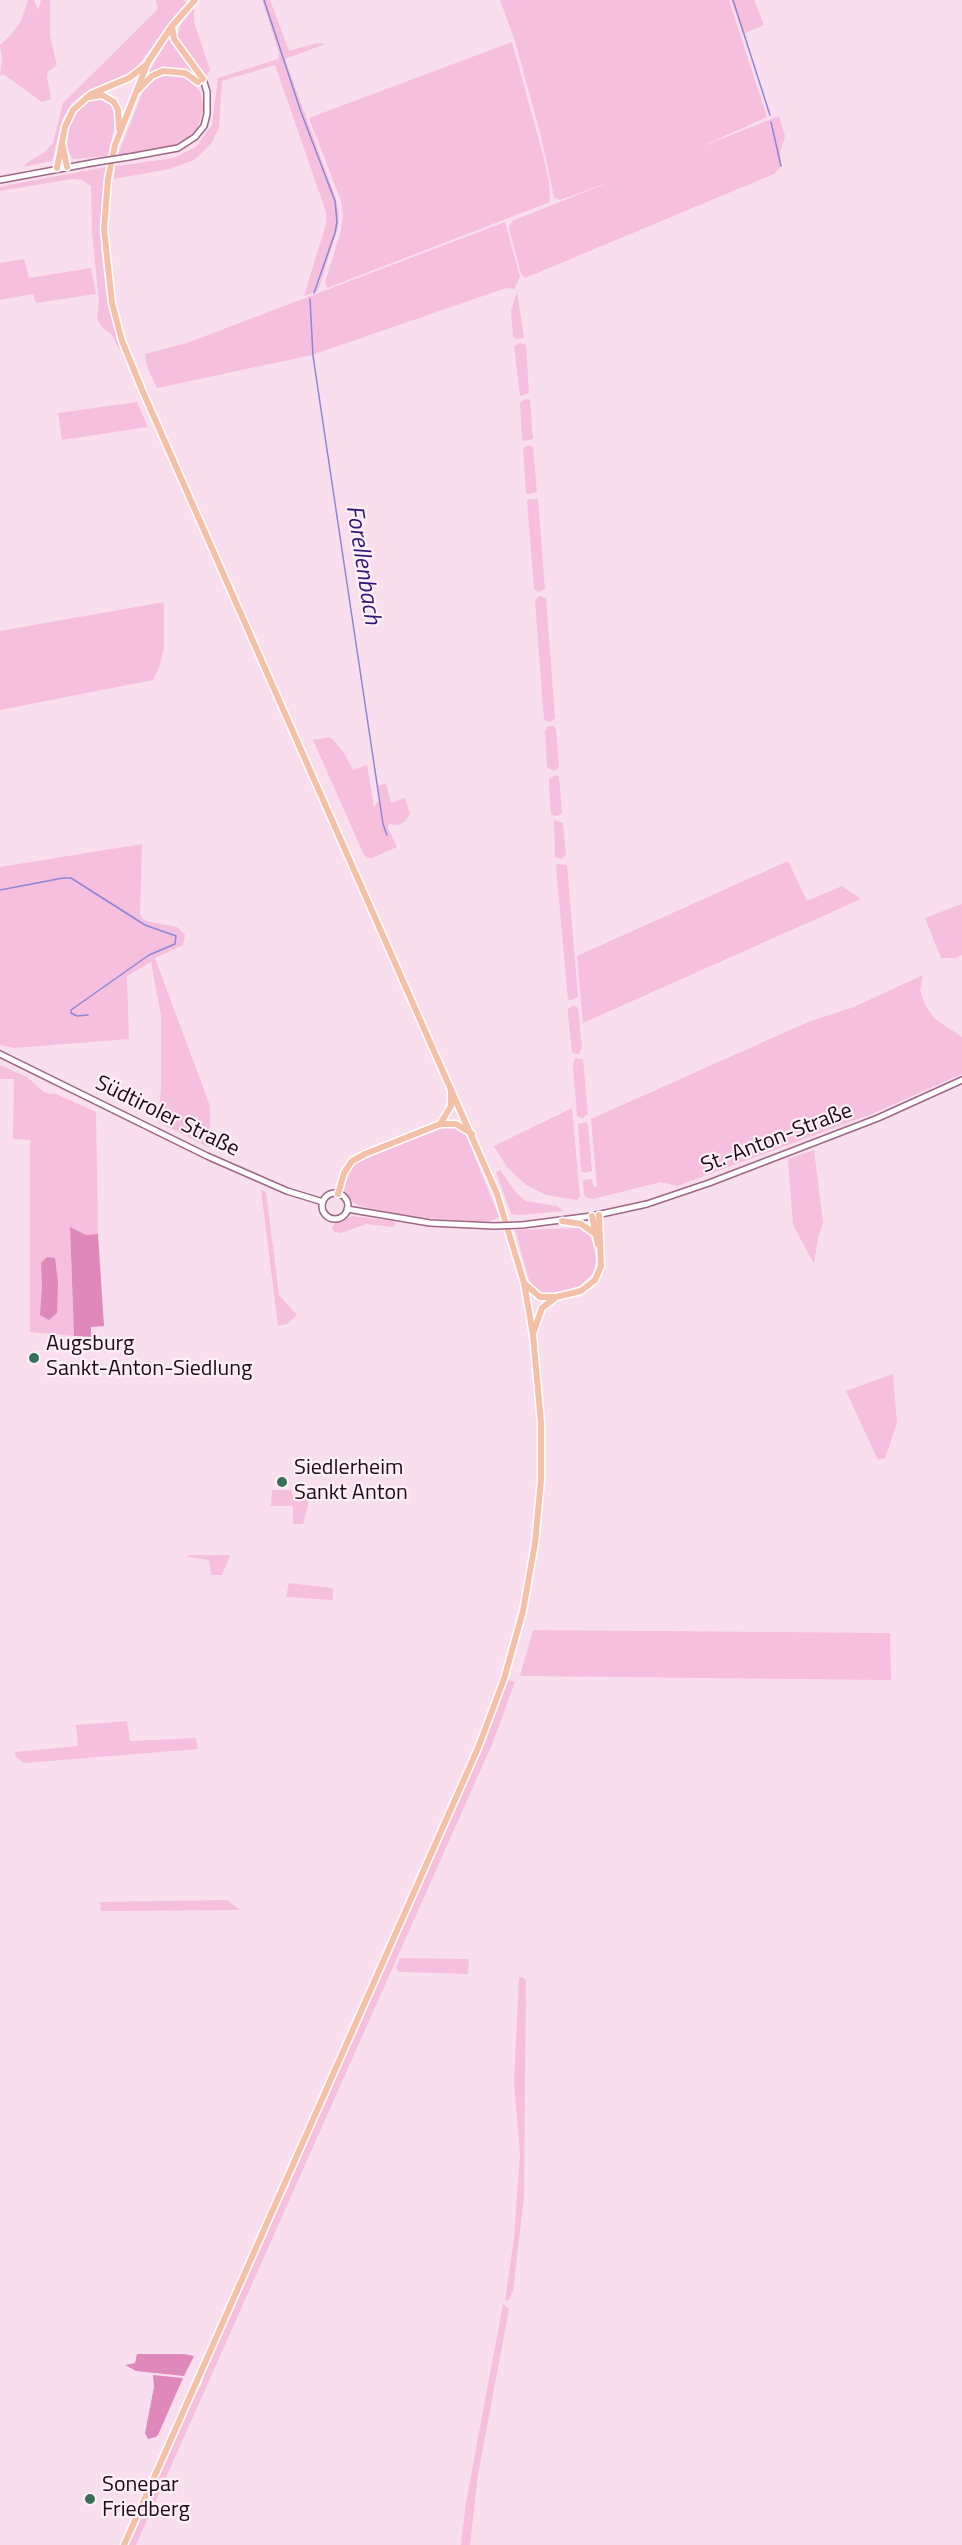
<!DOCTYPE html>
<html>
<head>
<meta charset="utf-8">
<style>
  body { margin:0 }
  canvas { display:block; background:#f9dfed }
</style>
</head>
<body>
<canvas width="962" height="2545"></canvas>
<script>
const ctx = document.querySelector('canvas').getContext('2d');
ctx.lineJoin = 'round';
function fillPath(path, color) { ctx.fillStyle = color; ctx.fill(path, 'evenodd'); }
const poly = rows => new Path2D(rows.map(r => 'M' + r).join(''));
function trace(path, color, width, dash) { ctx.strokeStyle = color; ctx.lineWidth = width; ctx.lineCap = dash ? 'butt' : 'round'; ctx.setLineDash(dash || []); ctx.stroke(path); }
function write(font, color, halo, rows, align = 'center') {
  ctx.font = font + ' "Titillium Web",sans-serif'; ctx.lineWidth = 4.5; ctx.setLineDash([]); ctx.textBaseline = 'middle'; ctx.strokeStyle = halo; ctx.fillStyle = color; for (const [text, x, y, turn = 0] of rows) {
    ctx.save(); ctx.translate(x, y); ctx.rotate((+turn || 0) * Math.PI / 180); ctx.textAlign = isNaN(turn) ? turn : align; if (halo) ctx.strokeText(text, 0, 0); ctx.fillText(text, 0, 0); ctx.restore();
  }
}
fillPath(poly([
  [28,0,34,0,38,10,41,0,50,0,50,36,57,65,48,72,47,77,51,99,42,102,3,74,0,76,2,58,0,45,11,35,21,21],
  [156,0,184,0,186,3,164,30,134,71,84,93,72,103,62,120,52,161,24,167,26,163,45,152,53,143,63,103,158,9],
  [262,0,270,0,289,51,317,43,325,44,285,59,336,199,339,214,338,227,318,291,304,296,326,224,326,212,275,65,222,81,219,128,211,144,194,160,170,169,114,179,115,166,174,158,196,147,212,125,218,78,278,59,279,53],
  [500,0,729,0,767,117,698,148,779,116,785,136,780,153,781,166,774,174,525,278,521,274,509,228,512,221,615,180,560,200,554,197,541,136,515,41],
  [731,0,754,0,764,25,743,34],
  [194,8,194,22,210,70,207,75,203,74,177,39,180,26],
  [171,35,174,45,197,76,183,69,169,67,147,75],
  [512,42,543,155,549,182,550,202,327,288,325,283,341,230,343,214,341,201,309,118],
  [173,74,187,79,200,91,204,108,197,130,191,137,176,145,118,155,144,89,154,79],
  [100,98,112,103,116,111,116,119,108,156,73,159,67,149,69,125,83,104],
  [106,167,101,212,101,249,106,293,121,347,119,349,112,335,101,326,97,318,99,302,92,232,91,186,82,180,72,179,0,191,0,187,8,185],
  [505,222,520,277,514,289,506,288,312,355,195,380,157,388,146,364,145,354,187,343],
  [24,259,29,278,91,268,96,294,36,303,33,294,0,300,0,263],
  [517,292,524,338,517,339,513,337,511,311],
  [520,343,526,345,529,393,520,396,514,346],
  [525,399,530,400,533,439,524,441,522,439,520,403],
  [137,402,148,427,62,440,58,413],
  [528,445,533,447,537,492,529,494,526,493,523,448],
  [529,499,538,499,545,589,538,592,534,589,527,501],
  [539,596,546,598,555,718,551,722,544,720,535,601],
  [164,602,164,647,160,665,153,680,0,710,0,631],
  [548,726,554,726,556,729,559,768,554,771,547,767,545,732],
  [330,737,343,751,353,770,367,765,374,807,380,799,378,785,386,784,391,803,405,798,410,814,405,821,399,825,389,824,388,828,397,847,372,858,368,858,364,855,313,740],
  [556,775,559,776,562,813,558,816,551,815,549,784,549,779],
  [554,820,563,823,566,854,562,859,555,857],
  [142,844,140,913,142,918,146,921,177,927,185,935,183,945,155,958,210,1106,210,1148,158,1122,161,1088,161,1016,151,962,127,976,129,1039,14,1048,0,1045,0,867],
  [788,861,807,901,842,886,861,899,583,1023,577,956],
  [557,864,567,865,578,997,572,1000,568,1000,556,867],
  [962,904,962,955,956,958,941,958,925,918],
  [923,975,920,990,925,1005,935,1019,962,1037,962,1074,869,1115,677,1186,661,1182,593,1199,587,1198,584,1194,583,1180,592,1179,593,1186,597,1187,591,1119,808,1022,854,1007],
  [574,1005,578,1008,582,1048,579,1054,575,1054,572,1052,568,1015,568,1009],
  [575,1058,583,1059,588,1114,583,1118,577,1116,573,1065],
  [0,1065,27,1077,45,1093,56,1094,96,1112,98,1234,86,1235,70,1228,74,1336,30,1332,30,1140,13,1139,14,1079,0,1079],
  [572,1108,580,1197,577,1200,546,1195,525,1184,507,1167,494,1146],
  [586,1122,588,1125,592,1171,584,1173,581,1171,578,1124],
  [449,1126,459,1128,465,1133,499,1217,488,1222,412,1217,360,1206,348,1199,344,1189,347,1174,355,1164,366,1157],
  [814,1150,823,1223,818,1237,814,1264,793,1225,788,1159],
  [500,1170,517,1194,526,1201,557,1206,564,1211,520,1215,511,1214,496,1172],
  [261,1190,266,1192,279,1295,297,1315,287,1324,278,1326],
  [352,1216,392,1221,396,1223,393,1227,366,1224,341,1233,334,1232,332,1228,335,1223],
  [579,1228,588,1232,593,1243,596,1260,593,1273,580,1286,553,1294,543,1295,538,1292,529,1280,515,1230],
  [893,1374,897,1423,885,1458,878,1460,846,1391],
  [272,1490,292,1490,292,1495,308,1496,308,1506,303,1524,293,1524,293,1506,271,1506],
  [188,1555,230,1555,222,1575,211,1575,209,1560,187,1557],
  [289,1583,333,1588,333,1600,286,1597],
  [533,1630,890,1633,891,1680,520,1676],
  [508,1680,515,1682,493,1742,136,2545,128,2545,194,2396,202,2384,203,2376,278,2205,289,2187,290,2179,490,1728],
  [127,1721,130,1741,196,1738,198,1749,24,1763,16,1757,15,1752,78,1746,76,1725],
  [227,1900,240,1910,101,1911,100,1902],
  [400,1958,469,1959,468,1974,399,1972,396,1968],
  [519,1977,524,1978,526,1981,524,2197,513,2291,509,2300,505,2301,514,2237,520,2154,514,2082],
  [503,2304,509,2309,478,2475,470,2545,461,2545,466,2502]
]), '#f6bfdd');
fillPath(poly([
  [70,1227,86,1235,98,1234,104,1326,91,1327,91,1337,74,1336],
  [47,1257,55,1258,58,1283,57,1313,49,1320,40,1315,42,1286,41,1263],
  [137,2354,184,2354,194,2356,184,2376,136,2371,125,2365,135,2363],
  [153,2375,183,2378,158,2435,156,2437,148,2439,145,2433,154,2387]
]), '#df88ba');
trace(poly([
  [264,0,301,112,335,201,337,222,335,233,314,293],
  [733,0,770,115],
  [771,122,781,166],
  [310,299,313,356,383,824,387,835],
  [0,890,63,878,71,878,145,925,176,936,175,944,149,955,71,1010,71,1013,77,1016,88,1015]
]), '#8a86d8', 1.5);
const secondary = poly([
  [129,157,178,148,195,137,204,126,207,114,207,92,203,79],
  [0,180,97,162],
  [0,1054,207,1156,287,1191,323,1202],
  '322 1206a13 13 0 1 1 26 0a13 13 0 1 1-26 0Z',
  [347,1209,430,1223,494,1226],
  [522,1225,592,1216,647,1204,709,1183,878,1118,962,1080]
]);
const primary = poly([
  [172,27,174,39,203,79],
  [137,91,152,76,163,71,185,73,198,82],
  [90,97,102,95,114,102,118,110,119,128],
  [62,143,67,167],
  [57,168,65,127,73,110,91,94,129,78,146,65],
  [440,1124,451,1106,451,1089],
  [338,1194,344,1173,352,1161,365,1154,440,1124,456,1124,472,1134],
  [592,1216,598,1245],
  [562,1221,581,1224,594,1233],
  [524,1283,540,1297,556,1297,581,1291,595,1280,601,1266,599,1215],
  [534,1331,542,1308,555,1298],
  [124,2545,478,1748,504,1679,523,1611,535,1543,541,1480,541,1423,533,1335,524,1283,497,1194,143,392,122,341,112,303,104,229,108,179,115,145,148,62,172,26,195,0]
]);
trace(secondary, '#9e6585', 8);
trace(primary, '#fff', 9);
trace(secondary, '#fff', 5);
trace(primary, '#f5c0a8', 6);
const secondaryBridge = poly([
  [97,162,129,157],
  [494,1226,522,1225]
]);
trace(secondaryBridge, '#9e6585', 8, []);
trace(secondaryBridge, '#fff', 5);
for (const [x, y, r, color] of [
  [34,1358,6,"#377059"],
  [282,1482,6,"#377059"],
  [90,2499,6,"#377059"]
]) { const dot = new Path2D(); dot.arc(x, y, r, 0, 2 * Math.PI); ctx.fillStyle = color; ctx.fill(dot); trace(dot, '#fef0f7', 2); }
write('22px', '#1e0916', '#fef0f7', [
  ["Südtiroler Straße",167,1117,26],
  ["St.-Anton-Straße",777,1139,-21]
]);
write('22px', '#1e0916', '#fef0f7', [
  ["Augsburg",46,1345],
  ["Sankt-Anton-Siedlung",46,1370],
  ["Siedlerheim",294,1469],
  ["Sankt Anton",294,1494],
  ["Sonepar",102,2486],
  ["Friedberg",102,2511]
], 'left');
write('italic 24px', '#2e1577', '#fef0f7', [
  ["Forellenbach",362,565,81]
]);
</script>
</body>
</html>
